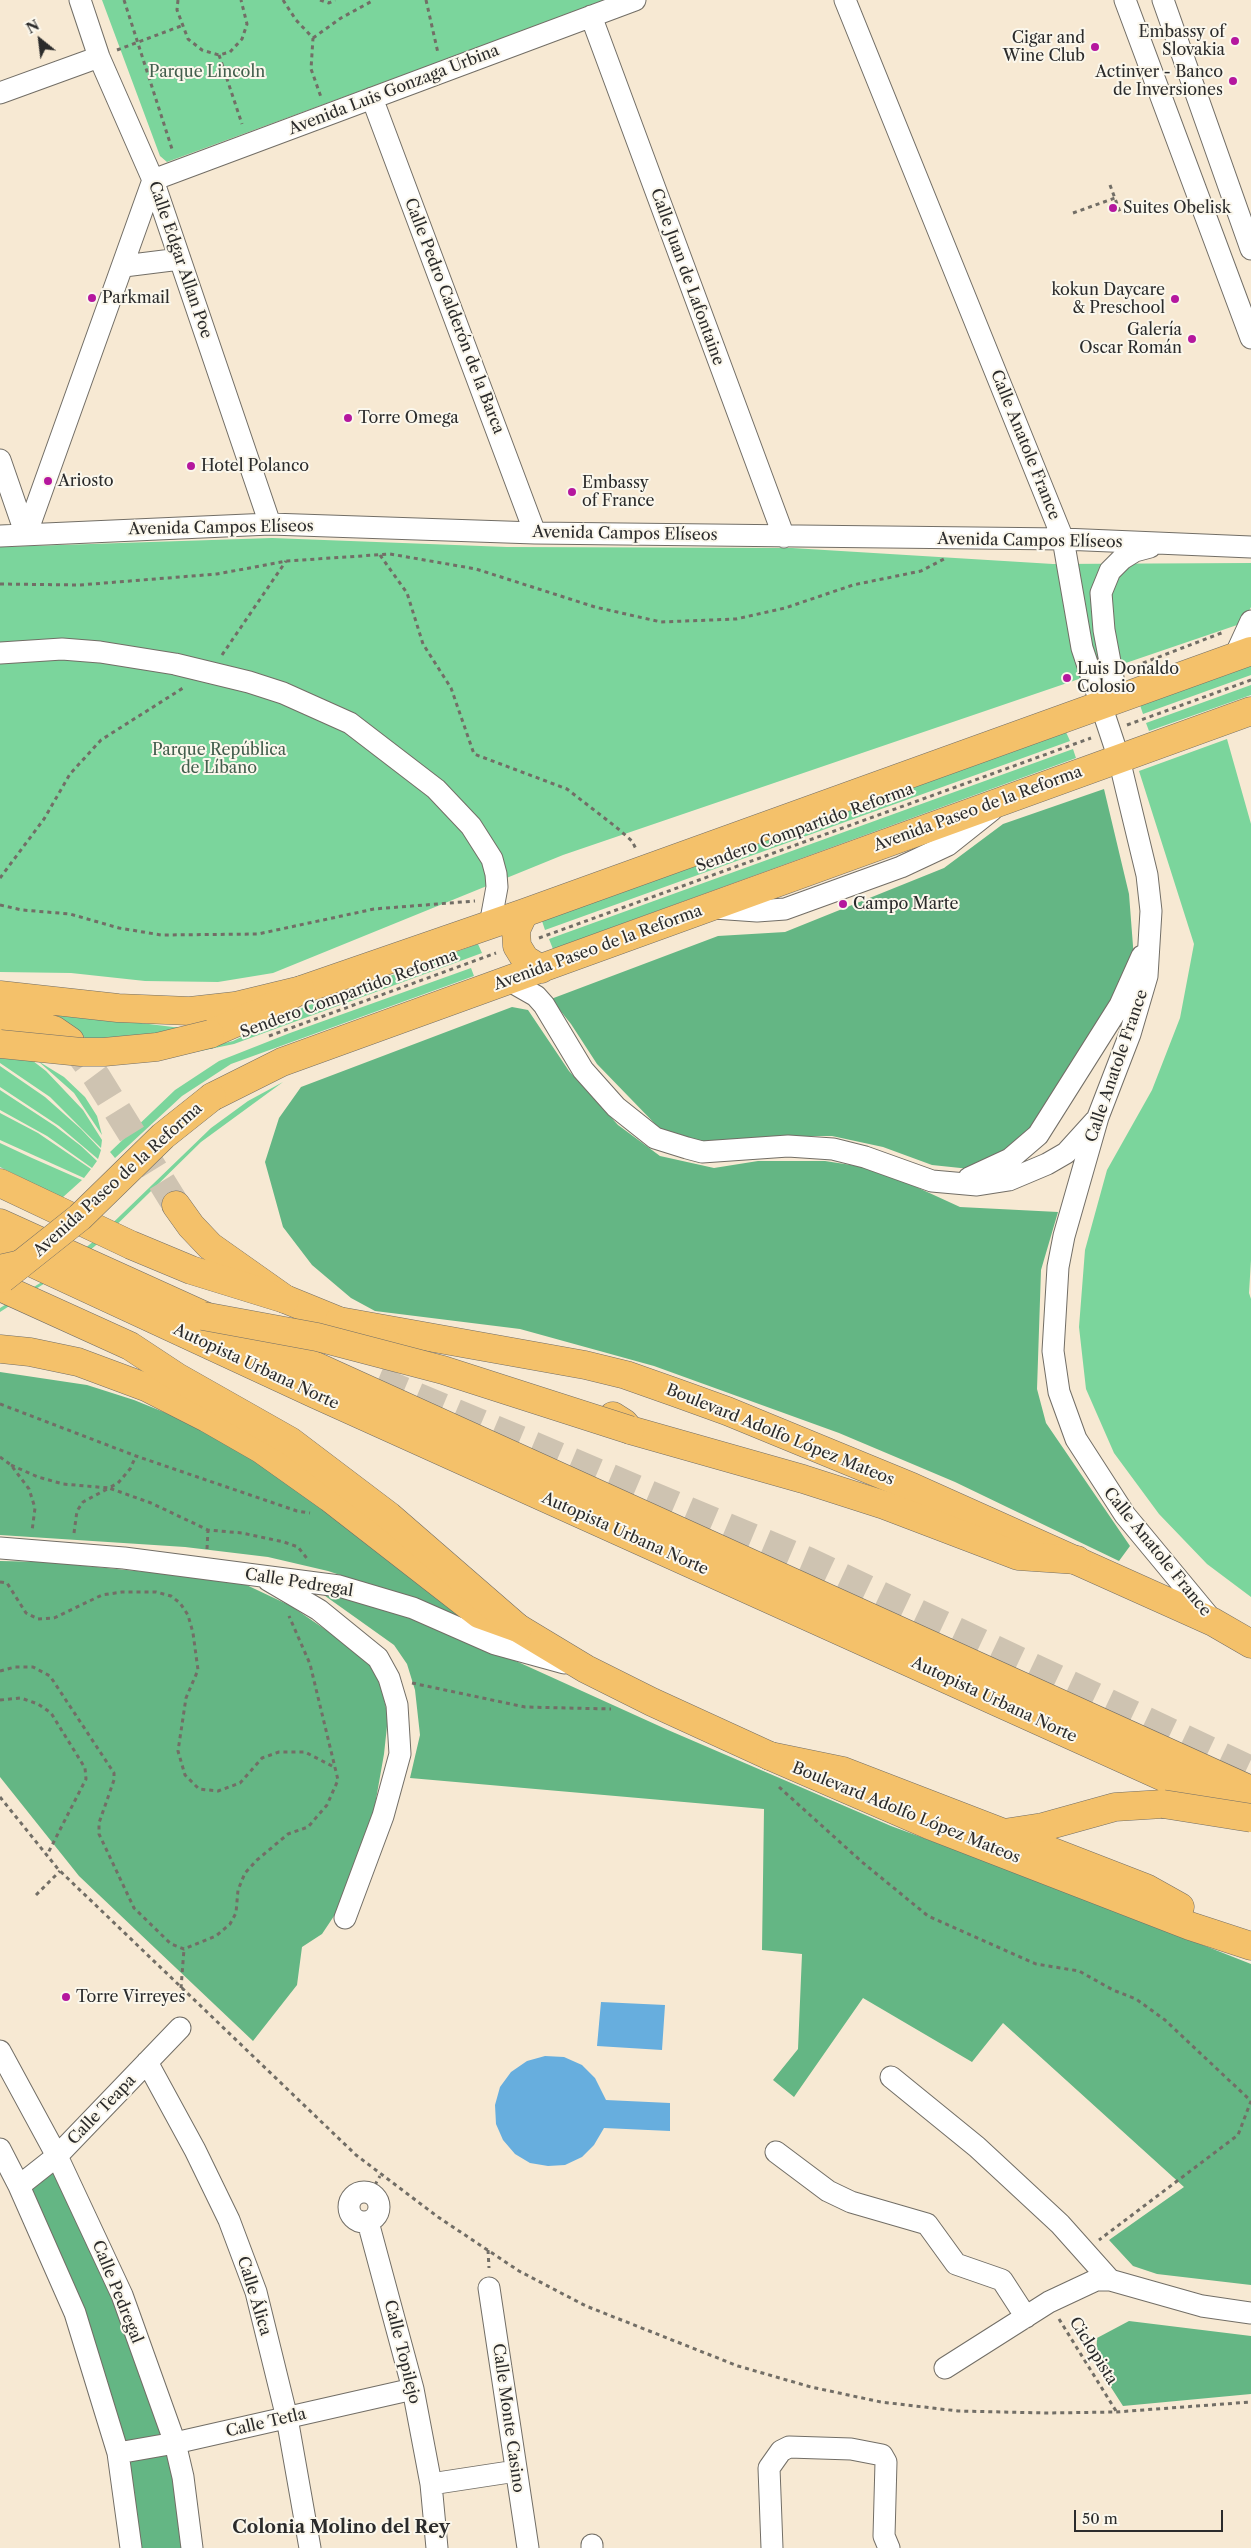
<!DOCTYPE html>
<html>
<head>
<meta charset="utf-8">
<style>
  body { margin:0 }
  #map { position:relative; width:1251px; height:2548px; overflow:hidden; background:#f7e9d3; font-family:"Libre Caslon Text",serif }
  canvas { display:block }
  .north { position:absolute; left:15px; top:15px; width:50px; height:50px; -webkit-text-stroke:4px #fbf7ec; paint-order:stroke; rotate:331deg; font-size:14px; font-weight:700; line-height:20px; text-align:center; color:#2b2b2b }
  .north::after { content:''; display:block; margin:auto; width:18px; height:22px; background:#2b2b2b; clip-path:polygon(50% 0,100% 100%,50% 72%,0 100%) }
  .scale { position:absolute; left:1074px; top:2510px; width:149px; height:22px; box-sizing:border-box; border:2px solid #2b2b2b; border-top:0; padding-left:6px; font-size:15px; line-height:18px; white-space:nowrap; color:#2b2b2b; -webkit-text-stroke:4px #fbf7ec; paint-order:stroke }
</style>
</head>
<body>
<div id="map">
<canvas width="1251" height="2548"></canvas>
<div class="north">N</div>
<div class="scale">50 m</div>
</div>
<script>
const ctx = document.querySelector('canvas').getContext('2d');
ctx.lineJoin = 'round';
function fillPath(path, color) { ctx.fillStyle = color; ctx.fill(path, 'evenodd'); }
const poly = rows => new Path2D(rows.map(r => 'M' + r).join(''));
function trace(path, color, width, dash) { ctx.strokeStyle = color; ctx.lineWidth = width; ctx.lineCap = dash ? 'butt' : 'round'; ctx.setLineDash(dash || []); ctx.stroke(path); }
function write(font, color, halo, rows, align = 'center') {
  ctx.font = font + ' "Libre Caslon Text",serif'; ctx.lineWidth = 4; ctx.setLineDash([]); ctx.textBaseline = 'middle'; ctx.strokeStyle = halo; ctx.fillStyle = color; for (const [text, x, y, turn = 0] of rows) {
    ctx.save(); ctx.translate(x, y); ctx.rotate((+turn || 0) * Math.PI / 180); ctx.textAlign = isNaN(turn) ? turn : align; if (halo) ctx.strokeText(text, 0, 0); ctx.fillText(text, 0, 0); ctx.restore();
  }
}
fillPath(poly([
  [102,0,607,0,167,162,160,156],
  [272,538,507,547,792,548,1053,564,1251,563,1251,607,1243,623,563,855,273,973,218,982,145,981,71,973,0,972,0,547],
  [1251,664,1251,675,1143,714,1140,705],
  [1251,685,1251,695,1149,731,1146,723],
  [1066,732,1070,741,545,930,542,921],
  [1227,739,1251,824,1251,1260,1249,1293,1251,1299,1251,1597,1207,1564,1159,1514,1114,1453,1086,1389,1079,1327,1085,1250,1107,1170,1152,1090,1180,1018,1194,944,1139,771],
  [1073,749,1076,758,553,949,549,939],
  [478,944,482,953,234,1044,152,1061,233,1041,304,1007],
  [471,968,474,976,231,1064,182,1096,115,1158,110,1152,175,1090,219,1061,290,1033],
  [37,1010,173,1027,196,1028,88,1043],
  [0,1056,33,1061,46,1071,83,1110,102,1140,101,1148,50,1097,0,1063],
  [38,1061,64,1077,85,1097,97,1116,102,1135,74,1093],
  [0,1066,45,1097,81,1129,101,1150,98,1159,59,1126,0,1087],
  [283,1082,201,1142,95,1246,67,1269,0,1312,0,1308,45,1280,94,1241,211,1128,248,1101],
  [0,1090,55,1126,81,1146,97,1161,92,1168,47,1136,0,1110],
  [0,1113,38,1133,91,1169,84,1178,0,1140],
  [0,1143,32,1158,82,1180,62,1198,0,1167]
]), '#7bd59c');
fillPath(poly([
  [1104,789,1129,894,1134,959,1104,1041,1014,1151,970,1169,932,1165,883,1147,832,1136,772,1136,712,1145,661,1130,597,1064,571,1024,551,999,718,936,785,932,944,868,1003,824],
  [512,1007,528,1010,569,1071,618,1125,660,1156,714,1168,758,1161,825,1161,877,1169,960,1207,1058,1212,1041,1270,1037,1389,1046,1423,1130,1546,1119,1561,955,1482,839,1433,654,1366,520,1329,375,1311,351,1298,312,1265,283,1227,265,1162,279,1118,301,1087],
  [0,1372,87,1385,134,1400,176,1417,231,1446,273,1472,458,1612,455,1618,370,1585,328,1571,268,1557,185,1547,0,1535],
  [0,1561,46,1562,238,1581,291,1606,364,1656,380,1681,388,1717,384,1754,372,1822,350,1892,322,1934,302,1947,297,1985,253,2041,79,1876,0,1777],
  [314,1588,399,1612,496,1652,668,1730,891,1826,1043,1882,1251,1964,1251,2285,1157,2274,1133,2266,1109,2240,1184,2187,1003,2023,972,2062,863,1998,794,2097,773,2080,798,2049,802,1954,762,1950,764,1809,410,1778,420,1735,415,1690,407,1664,394,1645],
  [57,2159,164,2426,189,2548,133,2548,117,2437,22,2187],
  [1129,2321,1251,2336,1251,2394,1123,2406,1096,2364,1097,2338]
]), '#64b684');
fillPath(poly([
  [601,2002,665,2005,662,2050,597,2046],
  [545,2056,564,2057,582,2065,595,2078,606,2100,670,2103,670,2131,604,2128,594,2145,582,2157,565,2165,548,2166,530,2163,515,2154,503,2140,496,2124,495,2105,500,2087,511,2072,527,2061]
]), '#67aede');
trace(poly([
  [70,1041,96,1076,176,1205]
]), '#cec3b1', 28, [28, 14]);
trace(poly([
  [378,1380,808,1561,1251,1770]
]), '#cec3b1', 28, [28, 14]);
const minor = poly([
  [80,0,99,57,153,180,270,524],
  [845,0,1063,539,1082,648,1119,759,1147,875,1151,911,1147,976,1130,1034,1098,1117,1064,1236,1058,1267,1053,1351,1059,1392,1076,1439,1125,1515,1212,1620],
  [1125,0,1251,338],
  [1163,0,1251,249],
  [591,16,784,537],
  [0,93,99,57],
  [372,98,535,533],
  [153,180,635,0],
  [124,266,180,259],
  [0,460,26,535],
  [26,535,153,180],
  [0,536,270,524,535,533,1063,539,1251,547],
  [0,653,62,649,100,652,175,664,249,682,283,693,350,723,436,789,471,826,492,859,496,874,497,887,490,925],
  [1234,658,1251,621],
  [1117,699,1104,630,1101,593,1110,571,1122,559,1135,551,1150,547],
  [714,908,757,911,785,909,901,867,948,845,992,810],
  [508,980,536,996,544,1005,583,1070,616,1107,655,1138,687,1148,702,1152,788,1146,833,1149,865,1157,932,1181,977,1185,1009,1180,1047,1164,1066,1153,1095,1121],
  [969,1178,1010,1159,1038,1135,1120,1005,1142,956],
  [0,1548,124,1558,339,1586,413,1608,495,1644,564,1663],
  [268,1580,319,1610,378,1658,389,1678,397,1705,400,1754,383,1816,345,1918],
  [0,2051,57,2156,122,2295,175,2443,183,2477,192,2548],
  [147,2062,195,2150,229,2220,256,2292,287,2418,310,2548],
  [891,2077,977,2147,1060,2224,1110,2280],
  [0,2149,19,2186,75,2313,118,2453,131,2548],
  [776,2152,828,2191,851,2202,927,2224,956,2264,1002,2280,1026,2317],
  [19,2186,57,2156,180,2028],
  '349 2207a15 15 0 1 1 30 0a15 15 0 1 1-30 0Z',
  [368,2222,413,2389,431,2484,437,2548],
  [489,2288,528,2548],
  [945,2368,1049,2302,1096,2280,1110,2280,1202,2306,1251,2313],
  [118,2453,175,2443,413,2389],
  [431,2484,516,2471],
  [592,2548,592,2545],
  [772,2548,769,2468,781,2451,789,2447,851,2449,882,2455,886,2462,884,2536,889,2548]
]);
const major = poly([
  [524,913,516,930,517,946,525,959,541,969],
  [0,995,118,1008,190,1011,235,1006,301,990,524,913,1251,651],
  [0,1018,35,1024,54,1030,70,1041],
  [212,1097,282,1062,1251,711],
  [176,1205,191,1226,210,1246,285,1299,339,1321,585,1365,626,1375,677,1393,727,1411,912,1487,1213,1622,1251,1644],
  [0,1349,30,1352,78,1362,148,1388,207,1418,261,1449,330,1498,479,1614,518,1628,586,1669,652,1702,770,1756,929,1825,1190,1926,1251,1946],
  [1004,1833,1146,1888,1180,1907]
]);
const highway = poly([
  [210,1034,258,1013,301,990],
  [0,1183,131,1245,191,1270,285,1299],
  [0,1223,1251,1790],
  [0,1248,315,1394,1243,1813],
  [0,1287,130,1346,177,1377,290,1441,389,1516,518,1628],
  [339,1321,355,1333,388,1344],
  [613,1416,624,1423,630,1430,803,1479,884,1505,1018,1556,1077,1560],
  [770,1756,843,1771,1004,1833,1043,1827,1115,1807,1163,1804]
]);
trace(minor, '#726e66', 23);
trace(major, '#726e66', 29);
trace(highway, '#726e66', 29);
trace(poly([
  [124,0,172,149,175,148],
  [178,0,177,10,188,39,202,50,219,55,230,52,242,39,247,24,241,0],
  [283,0,296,20,313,38,311,69,321,97],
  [320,0,329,3,335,0],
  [426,0,438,53],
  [313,38,341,18,374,0],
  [117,50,181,26],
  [219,55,242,124],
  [1110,185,1120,212],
  [1073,213,1115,198],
  [380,555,407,593,423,644,451,688,474,754,567,789,616,827,632,841,636,849],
  [0,584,80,585,217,574,287,561,390,554,476,569,595,607,661,622,736,619,785,608,853,585,921,571,944,559],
  [222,655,286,561],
  [1143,663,1224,632],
  [1127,725,1251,680],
  [0,878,44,819,70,774,101,740,183,688],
  [0,905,22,910,70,914,119,928,161,935,258,934,374,909,475,901],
  [539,938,1091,738],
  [269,1036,496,953],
  [0,1404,136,1456,297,1511,310,1513],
  [0,1457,11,1465,29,1489,35,1508,32,1531],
  [11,1465,38,1477,63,1484,109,1488,118,1483,130,1469,136,1456],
  [74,1533,77,1511,83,1502,109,1488,151,1503,208,1530,242,1533,284,1542,298,1547,309,1561],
  [207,1549,208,1530],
  [0,1582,7,1583,26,1613,38,1619,54,1618,102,1595,122,1592,156,1592,171,1596,180,1603,188,1615,193,1633,198,1670,186,1698,178,1751,185,1775,199,1789,218,1791,240,1783,262,1758,279,1752,305,1752,334,1767],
  [0,1671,15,1667,33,1667,50,1676,114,1773,114,1780,99,1823,99,1834,134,1908,171,1944,184,1949,216,1936,230,1924,236,1913,238,1890,245,1873,257,1860,288,1834,308,1827,327,1805,338,1780,310,1664,289,1616],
  [412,1683,525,1707,611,1709],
  [0,1700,21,1698,38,1704,51,1713,85,1768,86,1779,47,1855],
  [779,1787,862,1862,928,1916,1036,1964,1079,1971,1113,1990,1136,1999,1165,2020,1251,2101,1238,2135,1099,2240],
  [0,1797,58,1869,356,2155,438,2217,519,2271,586,2306,738,2366,811,2387,881,2402,958,2411,1047,2413,1116,2412,1251,2402],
  [36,1895,60,1871],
  [181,1988,184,1949],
  [371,2192,380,2176],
  [488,2250,489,2268],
  [1059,2319,1116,2411]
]), '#726e66', 3, [4, 4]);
trace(minor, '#fff', 21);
trace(major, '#f4c16a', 28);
trace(highway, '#f4c16a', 28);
const majorBridge = poly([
  [2,1279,80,1217,163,1136,212,1097]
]);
const highwayBridge = poly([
  [0,1044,81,1052,104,1052,157,1047,210,1034],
  [0,1269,21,1264],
  [203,1316,317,1337,443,1370,630,1430],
  [1163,1804,1251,1818]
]);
trace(majorBridge, '#726e66', 29, []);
trace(highwayBridge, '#726e66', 29, []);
trace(majorBridge, '#f4c16a', 28);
trace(highwayBridge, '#f4c16a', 28);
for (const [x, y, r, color] of [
  [1235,41,5,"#b5179e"],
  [1095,47,5,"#b5179e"],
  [1233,81,5,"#b5179e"],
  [1113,208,5,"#b5179e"],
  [92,298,5,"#b5179e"],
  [1175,299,5,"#b5179e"],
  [1192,339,5,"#b5179e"],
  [348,418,5,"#b5179e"],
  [191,466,5,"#b5179e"],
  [48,481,5,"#b5179e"],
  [572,492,5,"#b5179e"],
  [1067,678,5,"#b5179e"],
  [843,904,5,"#b5179e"],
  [66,1997,5,"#b5179e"]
]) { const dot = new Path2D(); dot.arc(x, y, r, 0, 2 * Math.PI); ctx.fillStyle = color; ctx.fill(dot); trace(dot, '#fbf7ec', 2); }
write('16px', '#2b2b2b', '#fbf7ec', [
  ["Embassy of",1225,32,"right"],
  ["Slovakia",1225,50,"right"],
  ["Cigar and",1085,38,"right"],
  ["Wine Club",1085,56,"right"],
  ["Actinver - Banco",1223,72,"right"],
  ["de Inversiones",1223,90,"right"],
  ["Suites Obelisk",1123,208],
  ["kokun Daycare",1165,290,"right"],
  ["& Preschool",1165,308,"right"],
  ["Parkmail",102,298],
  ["Galería",1182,330,"right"],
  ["Oscar Román",1182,348,"right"],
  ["Torre Omega",358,418],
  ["Hotel Polanco",201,466],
  ["Ariosto",58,481],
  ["Embassy",582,483],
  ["of France",582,501],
  ["Luis Donaldo",1077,669],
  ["Colosio",1077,687],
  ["Campo Marte",853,904],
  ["Torre Virreyes",76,1997]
], 'left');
write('16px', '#435e4d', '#fbf7ec', [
  ["Parque Lincoln",207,72],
  ["Parque República",219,750],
  ["de Líbano",219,768]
]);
write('16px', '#2b2b2b', '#fbf7ec', [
  ["Avenida Luis Gonzaga Urbina",394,90,-21],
  ["Calle Edgar Allan Poe",180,260,71],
  ["Calle Juan de Lafontaine",687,277,70],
  ["Calle Pedro Calderón de la Barca",454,316,69],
  ["Calle Anatole France",1025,445,68],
  ["Avenida Campos Elíseos",221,528,-1],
  ["Avenida Campos Elíseos",625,534,1],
  ["Avenida Campos Elíseos",1030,541,1],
  ["Avenida Paseo de la Reforma",978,809,-20],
  ["Sendero Compartido Reforma",805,828,-20],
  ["Avenida Paseo de la Reforma",598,948,-20],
  ["Sendero Compartido Reforma",349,994,-20],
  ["Calle Anatole France",1117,1066,-71],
  ["Avenida Paseo de la Reforma",118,1180,-42],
  ["Autopista Urbana Norte",256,1367,25],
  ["Boulevard Adolfo López Mateos",780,1435,22],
  ["Autopista Urbana Norte",625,1534,24],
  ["Calle Anatole France",1157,1552,51],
  ["Calle Pedregal",299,1583,9],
  ["Autopista Urbana Norte",994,1700,25],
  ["Boulevard Adolfo López Mateos",906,1813,22],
  ["Calle Teapa",102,2110,-46],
  ["Calle Pedregal",117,2292,68],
  ["Calle Álica",254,2296,73],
  ["Ciclopista",1093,2351,58],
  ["Calle Topilejo",402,2352,76],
  ["Calle Monte Casino",508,2418,82],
  ["Calle Tetla",266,2423,-13]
]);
write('bold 18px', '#2b2b2b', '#fbf7ec', [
  ["Colonia Molino del Rey",341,2528]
]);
</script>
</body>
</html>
